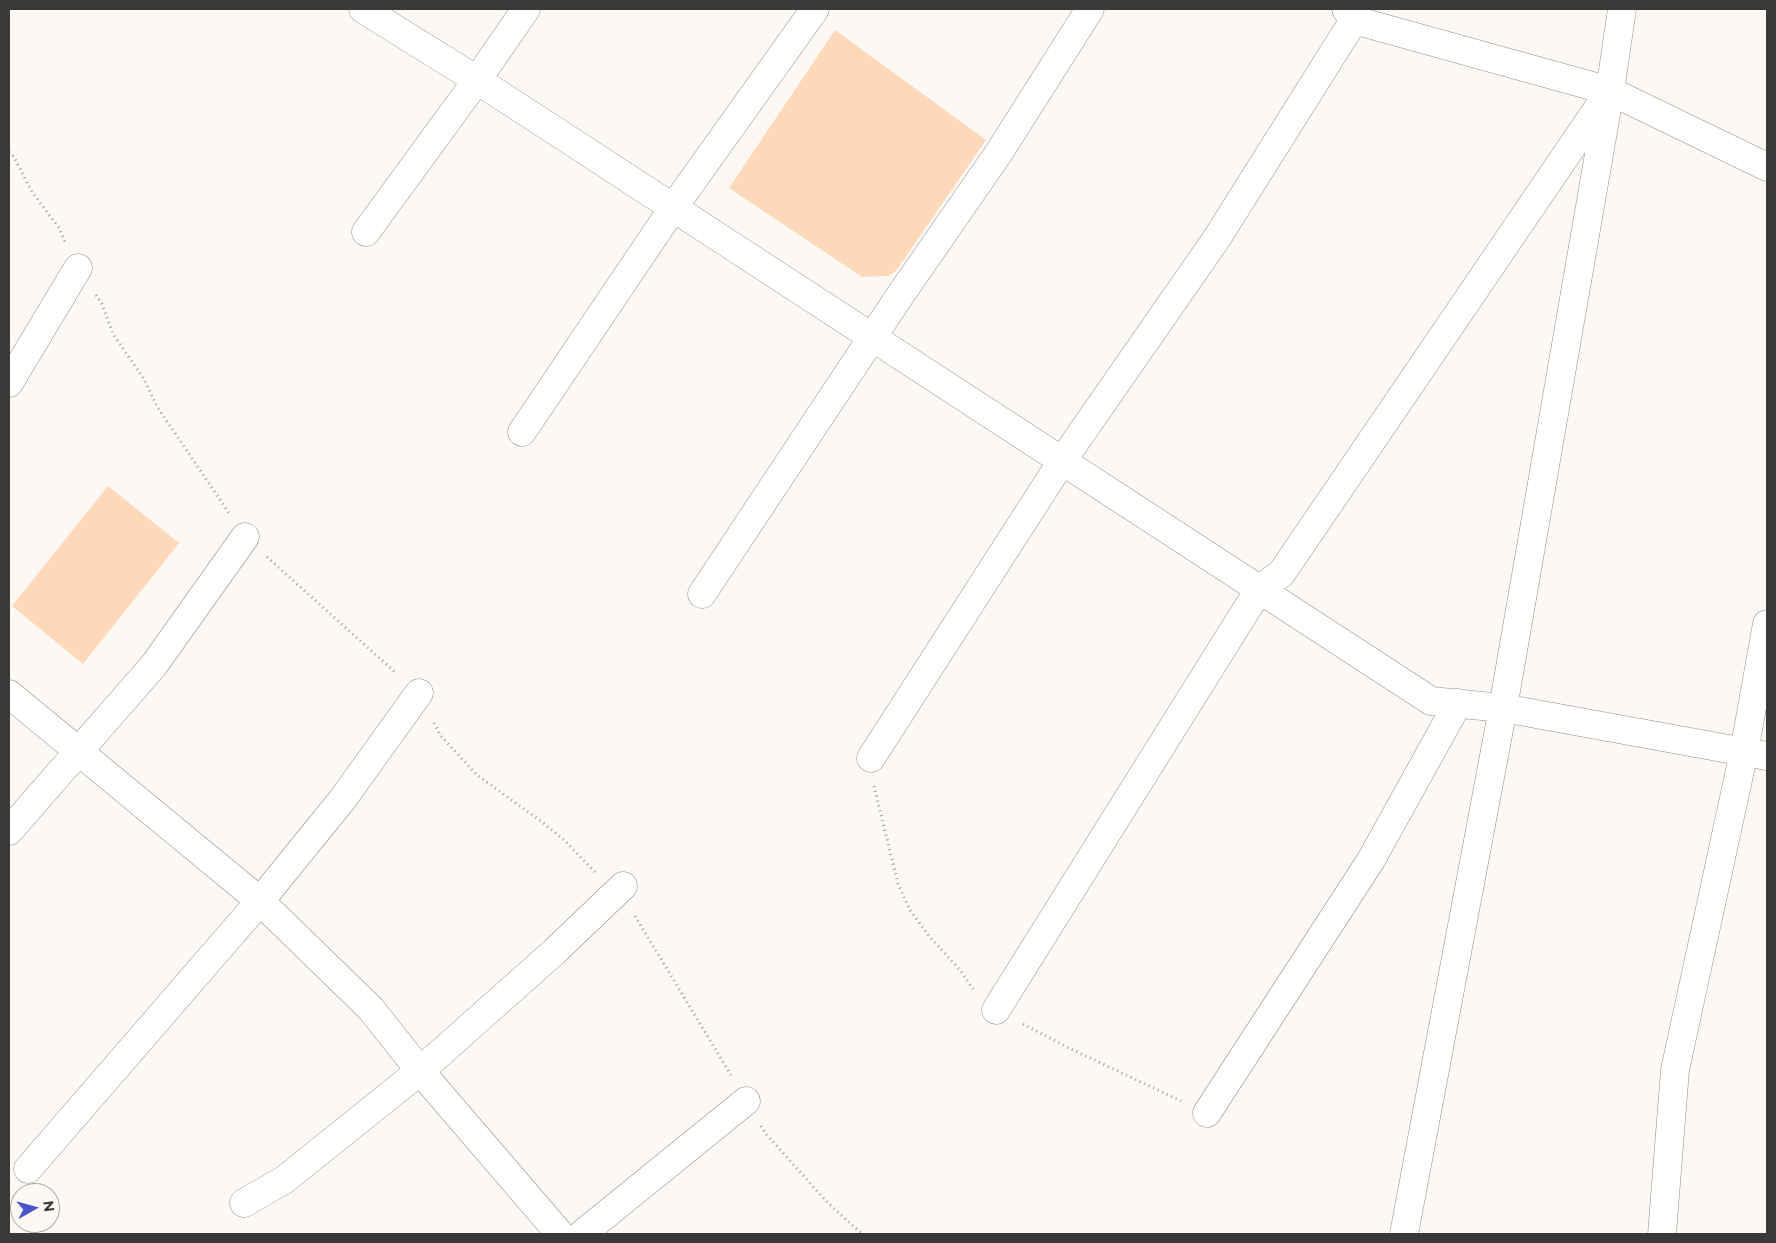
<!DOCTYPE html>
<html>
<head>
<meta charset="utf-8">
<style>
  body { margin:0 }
  #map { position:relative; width:1776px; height:1243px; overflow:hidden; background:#fdf8f4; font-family:Montserrat,sans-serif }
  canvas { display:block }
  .frame { position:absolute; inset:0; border:10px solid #3b3937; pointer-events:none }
  .north { position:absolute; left:10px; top:1183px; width:50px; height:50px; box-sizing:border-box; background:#fdf8f4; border:1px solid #afaca8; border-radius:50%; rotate:83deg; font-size:14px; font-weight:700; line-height:20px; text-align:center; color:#3b3937 }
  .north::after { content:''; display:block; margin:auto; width:18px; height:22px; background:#4755ca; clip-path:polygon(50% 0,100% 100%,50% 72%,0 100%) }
</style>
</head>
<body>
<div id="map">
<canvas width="1776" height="1243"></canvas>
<div class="frame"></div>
<div class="north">N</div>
</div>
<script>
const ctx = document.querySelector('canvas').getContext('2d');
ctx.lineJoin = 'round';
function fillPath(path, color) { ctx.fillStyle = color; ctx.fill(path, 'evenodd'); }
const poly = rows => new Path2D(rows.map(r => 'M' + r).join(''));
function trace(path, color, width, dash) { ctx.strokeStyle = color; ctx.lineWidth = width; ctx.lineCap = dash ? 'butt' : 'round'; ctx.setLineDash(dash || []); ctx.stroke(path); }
fillPath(poly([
  [835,30,986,140,896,271,888,276,862,277,729,188],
  [108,486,179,543,83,664,12,606]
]), '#fed9b9');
const minor = poly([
  [363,9,477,80,1431,701,1503,708,1767,756],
  [1346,9,1354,20,1610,91,1767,167],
  [366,232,477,80,526,9],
  [9,383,78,268],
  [522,432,673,208,815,9],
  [702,594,899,297,998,154,1090,9],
  [9,694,260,901,371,1009,420,1071,560,1234],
  [871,758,1062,461,1217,238,1354,20],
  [9,831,154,665,245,537],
  [996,1010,1260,588,1281,574,1605,98],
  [1207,1113,1371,860,1458,703],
  [28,1169,260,901,342,800,419,693],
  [244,1203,284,1180,420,1071,554,952,623,886],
  [582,1234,746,1101],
  [1404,1234,1503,708,1610,91,1622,9],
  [1662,1234,1675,1070,1744,752,1767,624]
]);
trace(minor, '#928e8a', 29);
trace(poly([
  [9,152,14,157,32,192,59,228,65,242],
  [96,295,102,304,113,334,144,379,158,408,229,513],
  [267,557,396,673],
  [434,723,440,735,477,775,542,822,564,840,595,872],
  [874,786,898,884,910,910,929,936,960,970,973,989],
  [635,916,731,1075],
  [1023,1024,1069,1048,1181,1101],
  [761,1126,766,1134,828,1203,862,1234]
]), '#9c9996', 3, [1, 4]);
trace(minor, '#fff', 28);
</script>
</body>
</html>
